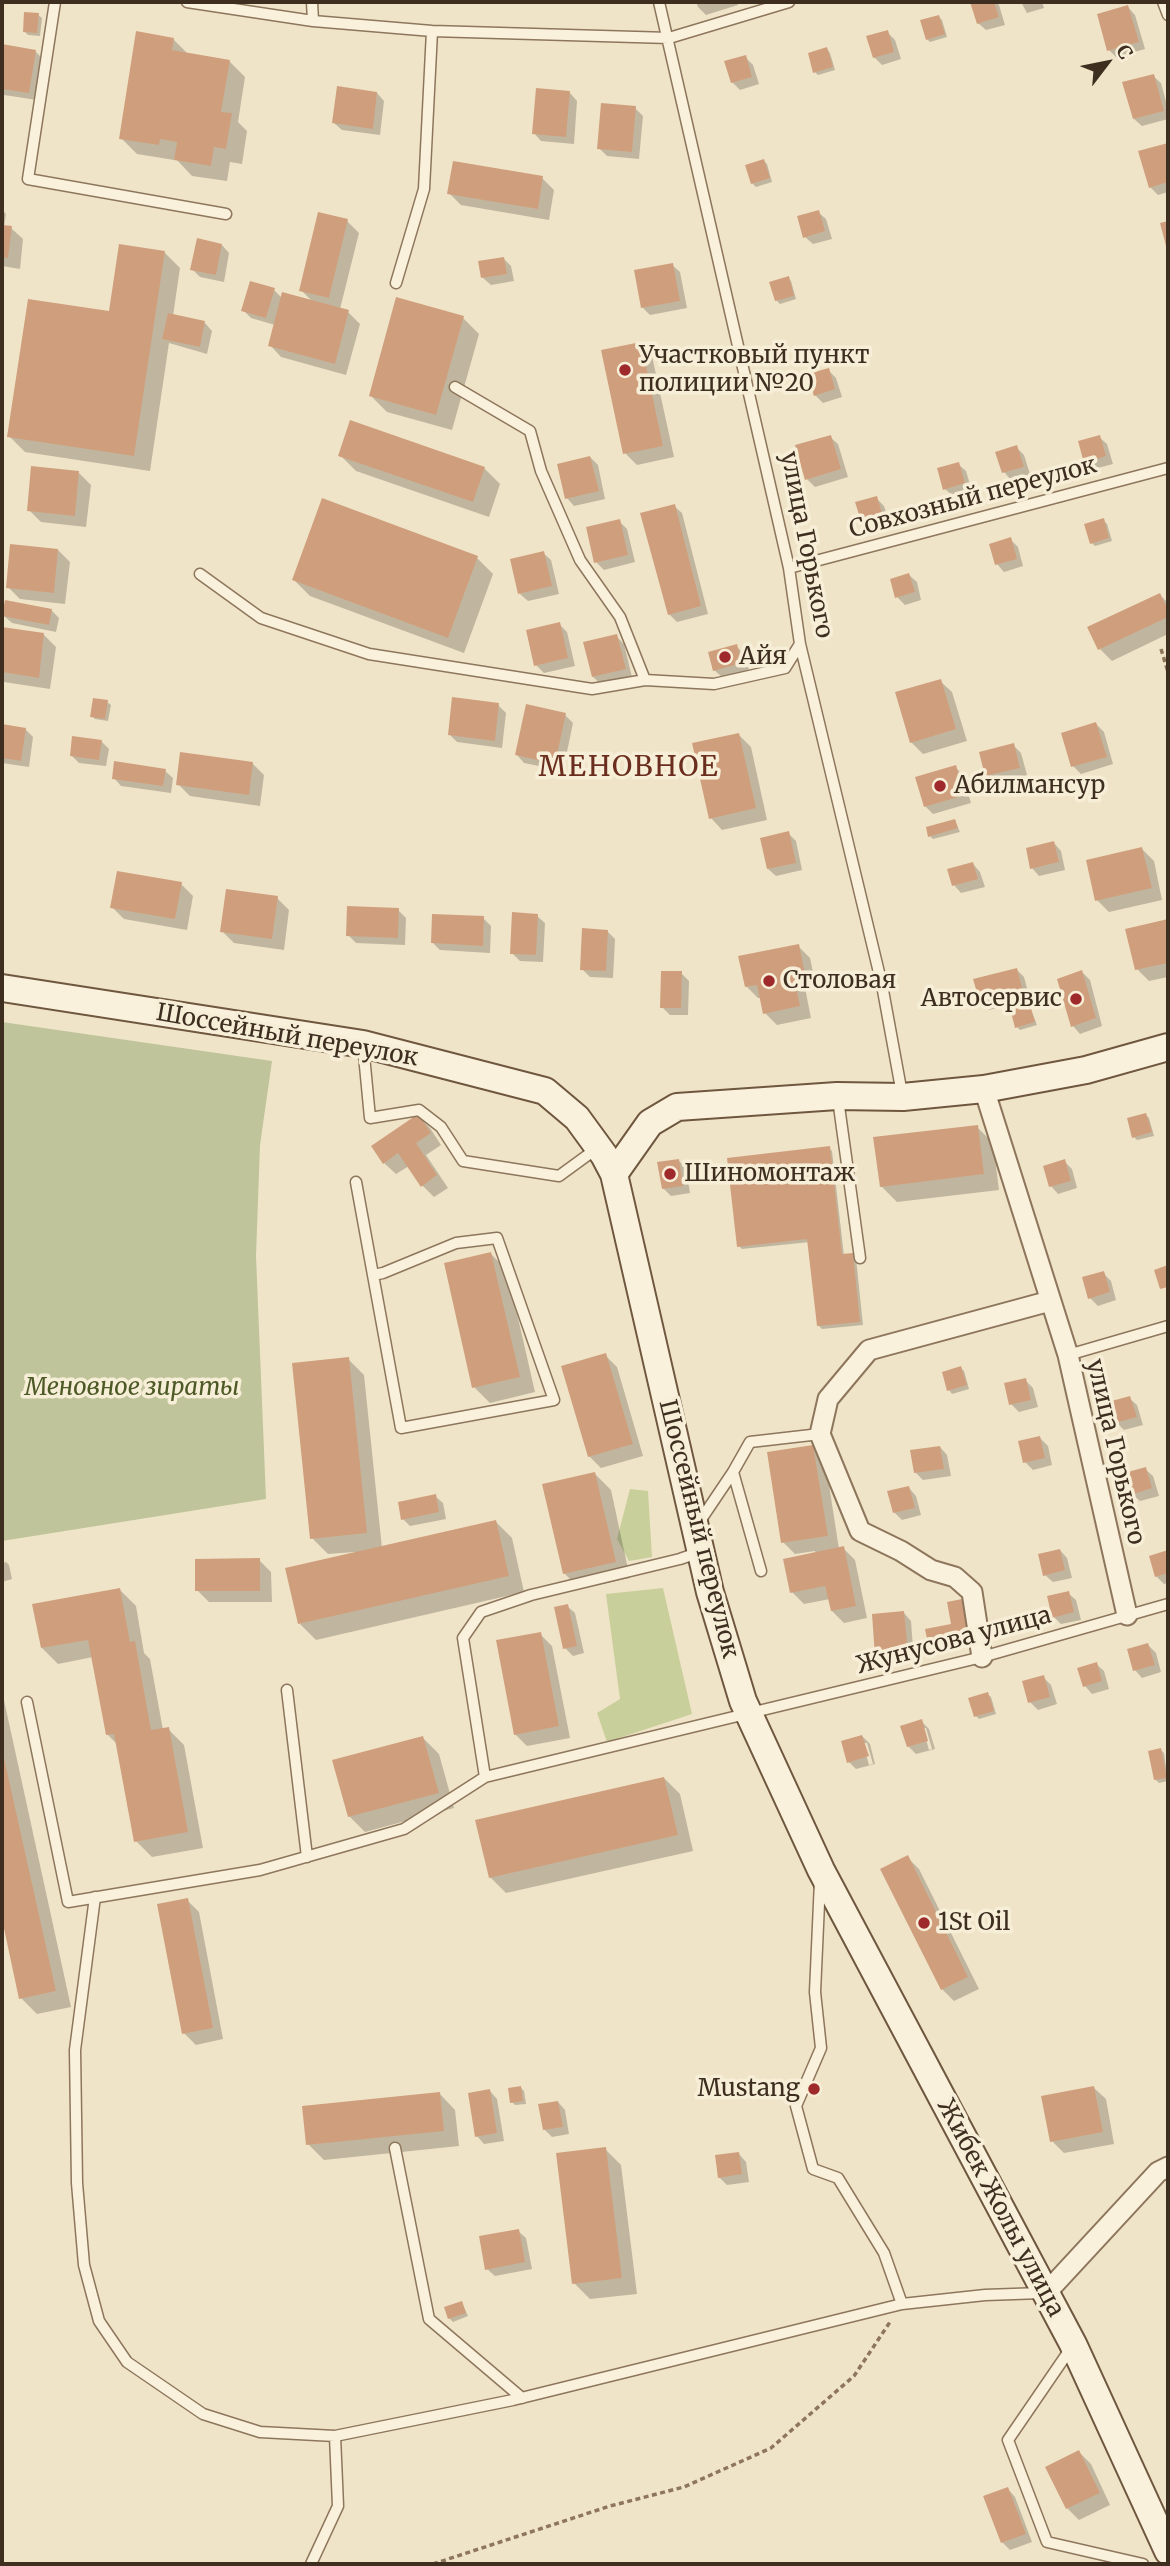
<!DOCTYPE html>
<html>
<head>
<meta charset="utf-8">
<style>
  body { margin:0 }
  #map { position:relative; width:1170px; height:2566px; overflow:hidden; background:#f0e4c8; font-family:Merriweather,serif }
  canvas { display:block }
  .frame { position:absolute; inset:0; border:4px solid #3d2e20; pointer-events:none }
  .north { position:absolute; left:1072px; top:28px; width:70px; height:70px; -webkit-text-stroke:5px #f7eed8; paint-order:stroke; rotate:58deg; font-size:19px; font-weight:700; line-height:28px; text-align:center; color:#3d2e20 }
  .north::after { content:''; display:block; margin:auto; width:24px; height:32px; background:#3d2e20; clip-path:polygon(50% 0,100% 100%,50% 72%,0 100%) }
</style>
</head>
<body>
<div id="map">
<canvas width="1170" height="2566"></canvas>
<div class="frame"></div>
<div class="north">С</div>
</div>
<script>
const ctx = document.querySelector('canvas').getContext('2d');
ctx.lineJoin = 'round';
function fillPath(path, color) { ctx.fillStyle = color; ctx.fill(path, 'evenodd'); }
const poly = rows => new Path2D(rows.map(r => 'M' + r).join(''));
function trace(path, color, width, dash) { ctx.strokeStyle = color; ctx.lineWidth = width; ctx.lineCap = dash ? 'butt' : 'round'; ctx.setLineDash(dash || []); ctx.stroke(path); }
function write(font, color, halo, rows, align = 'center') {
  ctx.font = font + ' Merriweather,serif'; ctx.lineWidth = 7; ctx.setLineDash([]); ctx.textBaseline = 'middle'; ctx.strokeStyle = halo; ctx.fillStyle = color; for (const [text, x, y, turn = 0] of rows) {
    ctx.save(); ctx.translate(x, y); ctx.rotate((+turn || 0) * Math.PI / 180); ctx.textAlign = isNaN(turn) ? turn : align; if (halo) ctx.strokeText(text, 0, 0); ctx.fillText(text, 0, 0); ctx.restore();
  }
}
fillPath(poly([
  [630,1489,648,1491,652,1557,629,1561,617,1539],
  [663,1588,692,1714,607,1742,597,1713,620,1699,606,1594]
]), '#c9cf9b');
fillPath(poly([
  [2,1022,272,1061,260,1145,256,1256,266,1499,2,1541]
]), '#bfc49a');
fillPath(poly([
  [696,2,737,2,738,5,706,15,698,7],
  [978,2,995,2,999,5,1005,25,986,30,978,23,972,3],
  [1021,2,1042,2,1044,8,1027,13],
  [1128,7,1135,15,1145,49,1116,57,1109,50],
  [38,15,42,18,40,36,28,35,24,31],
  [939,17,942,20,947,37,930,42,927,39],
  [887,32,895,40,901,59,882,65,874,57],
  [173,39,189,55,229,61,245,77,238,122,247,131,242,164,230,162,227,181,192,176,175,158,174,160,137,154,121,138],
  [3,46,35,51,43,59,37,100,4,95,2,92],
  [827,49,830,53,835,70,818,75,815,72],
  [745,57,753,65,759,84,740,90,732,82],
  [1153,76,1161,83,1168,109,1168,119,1142,126,1134,119],
  [377,93,384,101,380,135,342,130,334,123],
  [570,93,577,101,574,144,541,141,534,133],
  [635,108,643,116,639,159,607,156,599,148],
  [1168,144,1168,192,1158,195,1150,187,1141,152],
  [764,161,767,164,772,182,756,187,752,183],
  [542,178,554,190,549,220,461,205,449,193],
  [2,210,6,214,4,227,11,228,23,239,20,269,2,266],
  [818,212,826,219,832,239,813,244,805,237],
  [347,221,359,233,340,309,348,312,360,324,346,375,281,357,270,345,275,325,251,318,243,310,274,290,282,298,313,302,301,290],
  [222,245,229,253,224,282,200,277,192,269],
  [164,252,180,268,173,316,205,323,212,331,207,354,169,343,150,471,25,452,9,436,110,313],
  [504,259,511,266,514,281,491,285,483,278],
  [672,265,680,272,687,308,650,315,643,308],
  [788,278,791,281,796,299,780,304,776,300],
  [463,318,479,334,452,430,387,412,371,396],
  [640,344,652,356,674,457,637,465,625,453],
  [828,370,836,378,842,397,823,403,815,395],
  [830,437,838,444,848,477,815,487,807,479],
  [1099,437,1107,444,1113,464,1094,469,1086,462],
  [1016,447,1024,455,1030,474,1011,480,1004,472],
  [340,455,484,468,500,484,489,517,356,471],
  [590,457,598,465,605,499,574,506,567,498],
  [958,464,966,471,972,491,953,496,945,489],
  [79,473,91,485,86,527,41,522,29,510],
  [876,498,884,506,890,525,871,530,863,523],
  [674,506,682,513,708,614,677,622,669,614],
  [1103,520,1107,524,1112,541,1095,546,1092,543],
  [619,521,627,529,635,562,604,570,596,562],
  [1010,539,1018,547,1023,566,1004,572,997,564],
  [58,550,70,562,65,604,20,599,8,587],
  [543,553,551,560,559,594,528,601,520,594],
  [477,558,493,574,464,653,310,596,294,580],
  [909,575,917,582,921,600,905,605,897,597],
  [1160,595,1168,603,1168,634,1112,661,1100,649],
  [51,610,59,618,56,632,12,623,4,616],
  [559,624,567,632,575,666,544,673,536,665],
  [2,629,44,635,56,647,50,689,4,682,2,680],
  [616,636,624,644,632,677,601,684,593,677],
  [736,646,744,654,749,670,722,677,714,670],
  [940,681,952,692,967,741,923,754,911,742],
  [107,702,111,705,108,721,95,719,92,716],
  [498,705,506,713,502,748,457,742,449,734],
  [565,715,573,723,563,771,524,763,517,755],
  [1096,724,1104,732,1113,764,1081,774,1073,766],
  [2,726,25,729,33,737,29,767,2,763],
  [739,735,751,747,767,820,722,830,711,818],
  [101,741,109,749,106,766,79,763,71,755],
  [1013,745,1021,753,1027,775,994,783,987,775],
  [252,763,264,775,260,806,190,796,178,784],
  [955,767,963,775,971,803,933,814,925,806],
  [165,771,173,778,171,793,121,786,114,778],
  [955,821,960,832,933,839,930,836],
  [788,833,796,841,802,870,776,876,768,869],
  [1054,843,1061,851,1065,870,1039,876,1032,868],
  [1142,849,1154,861,1162,900,1109,912,1097,900],
  [973,864,980,872,985,887,961,893,954,885],
  [181,884,193,896,187,930,124,919,112,907],
  [277,898,289,910,284,950,234,943,222,931],
  [398,910,406,918,405,945,356,943,348,935],
  [537,916,545,923,543,962,520,961,512,953],
  [483,918,491,926,490,953,440,950,433,943],
  [1168,921,1168,977,1149,981,1137,969,1127,930],
  [607,931,615,939,613,978,590,977,582,969],
  [798,946,810,958,816,986,805,988,811,1018,777,1025,765,1013,761,998,758,998,746,986],
  [1016,969,1024,977,1030,999,989,1010,981,1002],
  [1082,972,1090,980,1102,1026,1080,1034,1073,1026],
  [681,973,689,981,688,1015,670,1015,662,1007],
  [1029,1004,1037,1025,1020,1030,1017,1027],
  [1146,1115,1149,1118,1154,1136,1137,1140,1134,1137],
  [418,1116,430,1128,441,1145,426,1155,448,1188,434,1197,422,1185,409,1166,396,1174,384,1163],
  [977,1127,993,1143,999,1190,897,1202,881,1186],
  [829,1148,832,1151,844,1256,852,1255,856,1258,863,1325,822,1329,819,1326,810,1242,742,1249,739,1246],
  [678,1160,686,1168,690,1193,671,1196,663,1188],
  [1064,1161,1072,1169,1077,1188,1058,1194,1051,1186],
  [491,1254,507,1270,535,1392,490,1403,474,1387],
  [1103,1273,1111,1281,1116,1300,1098,1306,1090,1298],
  [605,1355,617,1367,643,1456,601,1468,589,1456],
  [348,1359,364,1375,382,1548,496,1522,512,1538,524,1592,316,1640,300,1624,356,1554,355,1552,328,1554,312,1538],
  [961,1368,964,1371,969,1389,952,1394,949,1390],
  [1025,1380,1033,1388,1038,1407,1019,1412,1011,1404],
  [1129,1398,1137,1405,1143,1425,1124,1430,1116,1422],
  [1040,1438,1048,1446,1052,1465,1033,1470,1025,1462],
  [813,1447,825,1459,839,1549,843,1548,855,1560,867,1618,844,1623,832,1611,830,1599,804,1604,792,1592,816,1554,815,1551,795,1554,783,1542],
  [940,1447,947,1455,951,1476,923,1480,915,1472],
  [1145,1469,1153,1476,1159,1496,1140,1501,1132,1494],
  [595,1474,611,1490,630,1578,580,1589,564,1573],
  [909,1488,916,1496,921,1515,902,1520,894,1512],
  [435,1496,443,1503,446,1519,410,1526,403,1519],
  [1060,1550,1067,1558,1072,1578,1053,1582,1045,1575],
  [1168,1552,1168,1583,1164,1584,1156,1576,1151,1557],
  [259,1560,271,1572,272,1602,209,1602,197,1590],
  [6,1562,9,1565,12,1579,2,1582,2,1563],
  [120,1590,136,1606,144,1653,150,1659,163,1730,168,1729,184,1745,203,1848,152,1857,136,1841,118,1745,107,1734,93,1657,58,1664,42,1648],
  [1068,1593,1076,1600,1081,1620,1061,1624,1054,1617],
  [567,1606,575,1613,584,1653,573,1656,565,1648],
  [904,1613,911,1621,914,1661,884,1663,877,1655],
  [953,1626,980,1644,937,1651,930,1644],
  [540,1634,552,1646,570,1738,527,1746,515,1734],
  [1148,1645,1156,1653,1161,1672,1142,1678,1135,1670],
  [1096,1664,1104,1671,1109,1689,1092,1694,1085,1686],
  [1043,1677,1051,1685,1057,1704,1038,1710,1030,1702],
  [2,1691,71,2007,37,2014,21,1998,2,1916],
  [987,1694,991,1697,996,1714,979,1719,976,1716],
  [921,1721,929,1729,935,1749,916,1754,908,1746],
  [923,1728,926,1728,932,1749,929,1750],
  [862,1736,870,1744,875,1764,856,1769,849,1762],
  [863,1743,867,1743,873,1764,869,1765],
  [423,1738,439,1754,454,1808,365,1832,349,1816],
  [1161,1750,1164,1753,1168,1781,1159,1783,1155,1779],
  [664,1778,680,1794,693,1851,506,1893,490,1877],
  [907,1857,919,1869,979,1989,954,2001,942,1989],
  [187,1900,199,1912,223,2039,196,2045,184,2033],
  [521,2088,524,2091,526,2104,515,2105,512,2102],
  [1094,2088,1106,2099,1114,2144,1064,2153,1052,2141],
  [490,2091,497,2099,504,2141,484,2144,477,2136],
  [439,2093,455,2110,459,2146,324,2160,308,2144],
  [558,2102,565,2110,569,2134,552,2137,544,2129],
  [605,2149,621,2165,637,2294,590,2299,574,2283],
  [739,2154,746,2162,749,2182,727,2185,719,2177],
  [518,2231,526,2238,532,2269,495,2276,487,2269],
  [462,2303,468,2316,453,2322,449,2318],
  [1079,2452,1091,2464,1110,2505,1079,2520,1067,2508],
  [1008,2489,1015,2497,1032,2542,1010,2550,1002,2542,986,2497]
]), '#0003');
fillPath(poly([
  [970,2,994,2,999,17,977,24],
  [1128,5,1139,42,1107,51,1097,14],
  [24,12,39,13,37,33,23,32],
  [939,15,945,34,926,40,920,20],
  [888,30,894,52,873,58,866,36],
  [136,31,174,38,172,50,230,60,221,112,232,113,226,149,214,147,211,166,174,160,177,142,160,139,159,145,119,139],
  [2,44,36,50,29,93,2,89],
  [827,47,833,67,813,73,808,53],
  [746,55,752,77,731,83,724,61],
  [1154,74,1164,111,1133,119,1122,82],
  [337,86,377,92,373,129,332,123],
  [536,88,570,91,566,137,532,134],
  [601,103,636,106,632,152,597,149],
  [1168,143,1168,182,1149,188,1138,151],
  [764,159,770,178,751,184,745,165],
  [453,161,543,176,538,209,447,194],
  [819,210,825,231,803,238,797,216],
  [318,212,348,219,329,298,299,291],
  [1168,221,1168,250,1167,250,1160,223],
  [2,225,12,226,8,258,2,257],
  [197,238,222,244,216,275,190,270],
  [119,244,165,251,134,456,7,437,28,299,109,311],
  [504,257,507,274,481,278,478,261],
  [673,263,680,301,641,308,634,270],
  [789,276,794,296,775,301,769,282],
  [250,281,275,288,266,318,241,311],
  [282,292,349,310,335,364,268,346],
  [396,297,464,316,436,415,369,396],
  [168,313,205,321,200,347,162,339],
  [641,342,663,446,623,454,601,350],
  [829,368,835,389,814,396,807,374],
  [350,420,485,467,473,502,338,456],
  [831,435,841,469,805,480,795,445],
  [1100,435,1106,456,1084,463,1078,441],
  [1017,445,1024,467,1002,473,995,452],
  [590,456,599,491,565,499,557,464],
  [959,462,965,483,943,490,937,468],
  [31,466,79,471,75,516,27,511],
  [877,496,883,517,862,524,855,502],
  [322,498,478,556,448,638,292,580],
  [675,504,701,606,668,615,640,513],
  [1104,518,1109,538,1090,544,1084,524],
  [620,519,628,555,594,563,586,527],
  [1011,537,1017,559,995,565,989,544],
  [10,544,58,549,54,593,6,588],
  [544,551,552,586,518,594,510,559],
  [909,573,915,592,895,598,890,579],
  [1160,593,1168,610,1168,617,1098,650,1087,627],
  [5,600,52,609,49,625,2,616],
  [560,622,568,658,534,666,526,630],
  [2,627,44,633,39,678,2,672],
  [617,634,626,669,592,677,583,642],
  [737,644,742,663,713,671,708,652],
  [941,679,956,729,910,743,895,692],
  [452,697,499,703,495,741,448,735],
  [93,698,108,700,105,719,90,717],
  [526,704,566,713,555,764,515,755],
  [1096,722,1107,757,1071,767,1061,733],
  [2,724,26,728,21,761,2,758],
  [739,733,756,808,709,819,692,743],
  [72,736,102,740,99,760,70,756],
  [1014,743,1020,768,985,776,979,752],
  [180,752,253,762,249,795,176,785],
  [114,761,166,769,163,786,112,779],
  [956,765,965,795,924,807,915,777],
  [955,819,958,828,928,837,926,827],
  [789,831,796,863,767,869,760,838],
  [1054,841,1059,862,1030,869,1026,848],
  [1142,847,1152,888,1095,901,1086,860],
  [973,862,978,879,952,886,947,869],
  [117,871,182,882,175,919,110,908],
  [226,889,278,896,272,939,220,932],
  [347,906,399,908,398,938,346,936],
  [512,912,538,914,536,955,510,954],
  [432,914,484,916,483,946,431,943],
  [1168,919,1168,963,1135,970,1125,929],
  [582,928,608,930,606,971,580,970],
  [799,944,805,974,794,977,800,1006,763,1014,757,985,745,987,738,956],
  [1017,968,1023,991,980,1003,973,979],
  [1082,970,1096,1018,1071,1027,1057,979],
  [661,971,682,971,681,1008,660,1008],
  [1029,1002,1035,1022,1015,1028,1010,1008],
  [1146,1113,1152,1132,1132,1138,1127,1118],
  [418,1114,431,1133,416,1143,437,1175,421,1187,398,1153,383,1164,371,1146],
  [978,1125,984,1174,880,1187,873,1137],
  [830,1146,842,1254,853,1253,860,1322,817,1326,807,1239,737,1247,727,1158],
  [679,1159,683,1186,662,1189,657,1162],
  [1065,1159,1071,1181,1049,1187,1043,1166],
  [491,1252,520,1377,472,1388,444,1263],
  [1168,1265,1168,1287,1160,1289,1154,1270],
  [1104,1271,1110,1292,1088,1299,1082,1277],
  [606,1353,633,1444,588,1457,561,1366],
  [349,1357,367,1533,310,1539,292,1363],
  [961,1366,967,1385,947,1391,942,1372],
  [1026,1378,1031,1400,1009,1405,1004,1383],
  [1130,1396,1137,1417,1115,1423,1108,1402],
  [1040,1436,1045,1458,1023,1463,1018,1441],
  [813,1445,828,1536,781,1543,767,1452],
  [940,1446,944,1469,914,1473,910,1450],
  [1146,1467,1152,1488,1131,1495,1124,1473],
  [595,1472,616,1562,563,1574,542,1484],
  [909,1486,915,1508,893,1513,887,1491],
  [436,1494,439,1512,401,1520,398,1502],
  [496,1520,509,1576,298,1624,285,1568],
  [844,1546,856,1606,831,1611,825,1586,790,1593,783,1559],
  [1060,1549,1065,1570,1043,1576,1038,1554],
  [1168,1550,1168,1573,1155,1577,1149,1556],
  [260,1558,260,1591,195,1591,195,1559],
  [120,1588,130,1642,135,1641,151,1730,169,1727,188,1832,134,1842,114,1734,106,1735,88,1640,41,1648,32,1604],
  [1069,1591,1074,1612,1052,1618,1047,1596],
  [967,1598,973,1637,928,1644,925,1629,951,1624,947,1602],
  [568,1604,577,1646,563,1649,554,1607],
  [904,1611,908,1653,875,1656,872,1614],
  [541,1632,559,1726,514,1735,496,1640],
  [1148,1643,1155,1665,1133,1671,1127,1649],
  [1097,1662,1102,1681,1083,1687,1077,1668],
  [1044,1675,1050,1697,1028,1703,1022,1681],
  [988,1692,994,1711,974,1717,968,1698],
  [922,1719,928,1741,907,1747,900,1726],
  [862,1735,869,1756,847,1763,841,1741],
  [423,1736,439,1793,348,1817,332,1760],
  [1161,1748,1167,1778,1154,1780,1148,1751],
  [2,1749,56,1991,19,1999,2,1919],
  [664,1777,678,1835,489,1878,475,1820],
  [908,1855,968,1977,941,1990,880,1869],
  [188,1898,213,2028,182,2034,157,1904],
  [521,2086,523,2101,510,2103,508,2088],
  [1094,2086,1103,2132,1050,2142,1041,2096],
  [490,2089,497,2133,475,2137,468,2093],
  [440,2092,444,2131,306,2145,302,2106],
  [558,2101,563,2127,543,2130,538,2104],
  [606,2147,622,2278,572,2284,556,2153],
  [739,2152,742,2174,718,2178,715,2155],
  [519,2229,525,2262,485,2270,479,2236],
  [462,2301,466,2313,448,2319,444,2307],
  [1079,2450,1100,2493,1066,2509,1045,2467],
  [1008,2487,1026,2534,1001,2543,983,2496]
]), '#cf9f7d');
const lane = poly([
  [55,2,28,179,226,214],
  [187,2,313,21,432,31,669,38,789,2],
  [312,2,313,21],
  [659,2,789,568,800,644,882,985,902,1094],
  [1163,2,1168,15],
  [396,283,424,189,432,31],
  [455,387,530,431,541,471,580,560,620,617,645,680,714,684,785,668,800,644],
  [789,568,1168,468],
  [200,574,261,618,369,654,592,689,645,680],
  [363,1045,370,1118,419,1110,441,1127,463,1161,559,1176,596,1149],
  [838,1099,860,1258],
  [356,1182,401,1428,554,1400,497,1238,456,1243,383,1273,373,1275],
  [1068,1355,1168,1326],
  [733,1472,761,1571],
  [698,1524,733,1472,750,1442,820,1434],
  [287,1690,307,1857],
  [27,1702,68,1902,260,1870,404,1829,485,1777,982,1657,1168,1604],
  [485,1777,463,1638,481,1612,531,1595,680,1559,700,1552],
  [820,1881,815,1992,821,2048,796,2106,813,2169,838,2178,884,2253,902,2304,985,2295,1042,2293],
  [95,1897,75,2050,77,2183,84,2265,99,2321,127,2362,203,2414,260,2432,335,2436,513,2400,902,2304],
  [395,2148,429,2319,522,2398],
  [1071,2348,1008,2440,1047,2542,1143,2564],
  [311,2564,338,2506,335,2436]
]);
const street = poly([
  [984,1089,1068,1355,1127,1615],
  [982,1657,972,1592,955,1577,931,1570,901,1551,860,1531,820,1434,828,1399,869,1350,1050,1301],
  [1046,2293,1158,2172,1168,2167]
]);
const secondary = poly([
  [2,988,363,1044,545,1091,577,1118,604,1155,614,1174,710,1592,743,1701,821,1870,1073,2344,1168,2551],
  [614,1174,650,1123,677,1107,837,1096,903,1097,984,1089,1086,1070,1168,1047]
]);
trace(lane, '#8d765c', 13);
trace(street, '#8d765c', 23);
trace(secondary, '#6f573f', 30);
trace(poly([
  [1161,649,1168,672],
  [433,2564,610,2506,684,2487,771,2448,854,2376,890,2322]
]), '#8d765c', 3.5, [5, 3.5]);
trace(lane, '#faf1dc', 10);
trace(street, '#faf1dc', 19);
trace(secondary, '#faf1dc', 26);
for (const [x, y, r, color] of [
  [625,370,7,"#9e2a2b"],
  [725,657,7,"#9e2a2b"],
  [940,786,7,"#9e2a2b"],
  [769,981,7,"#9e2a2b"],
  [1076,999,7,"#9e2a2b"],
  [670,1174,7,"#9e2a2b"],
  [924,1923,7,"#9e2a2b"],
  [814,2089,7,"#9e2a2b"]
]) { const dot = new Path2D(); dot.arc(x, y, r, 0, 2 * Math.PI); ctx.fillStyle = color; ctx.fill(dot); trace(dot, '#f7eed8', 2.5); }
write('24px', '#3d2e20', '#f7eed8', [
  ["Участковый пункт",639,356],
  ["полиции №20",639,384],
  ["Айя",739,657],
  ["Абилмансур",954,786],
  ["Столовая",783,981],
  ["Автосервис",1062,999,"right"],
  ["Шиномонтаж",684,1174],
  ["1St Oil",938,1923],
  ["Mustang",800,2089,"right"]
], 'left');
write('24px', '#3d2e20', '#f7eed8', [
  ["Совхозный переулок",973,498,-15],
  ["улица Горького",806,545,79],
  ["Шоссейный переулок",287,1036,10],
  ["улица Горького",1115,1452,77],
  ["Шоссейный переулок",698,1529,76],
  ["Жунусова улица",954,1641,-15],
  ["Жибек Жолы улица",1000,2208,62]
]);
write('italic 24px', '#4d5a26', '#f7eed8', [
  ["Меновное зираты",132,1388]
]);
ctx.letterSpacing = '2px';
write('28px', '#6b2e1e', '#f7eed8', [
  ["МЕНОВНОЕ",629,768]
]);
ctx.letterSpacing = '0px';
</script>
</body>
</html>
